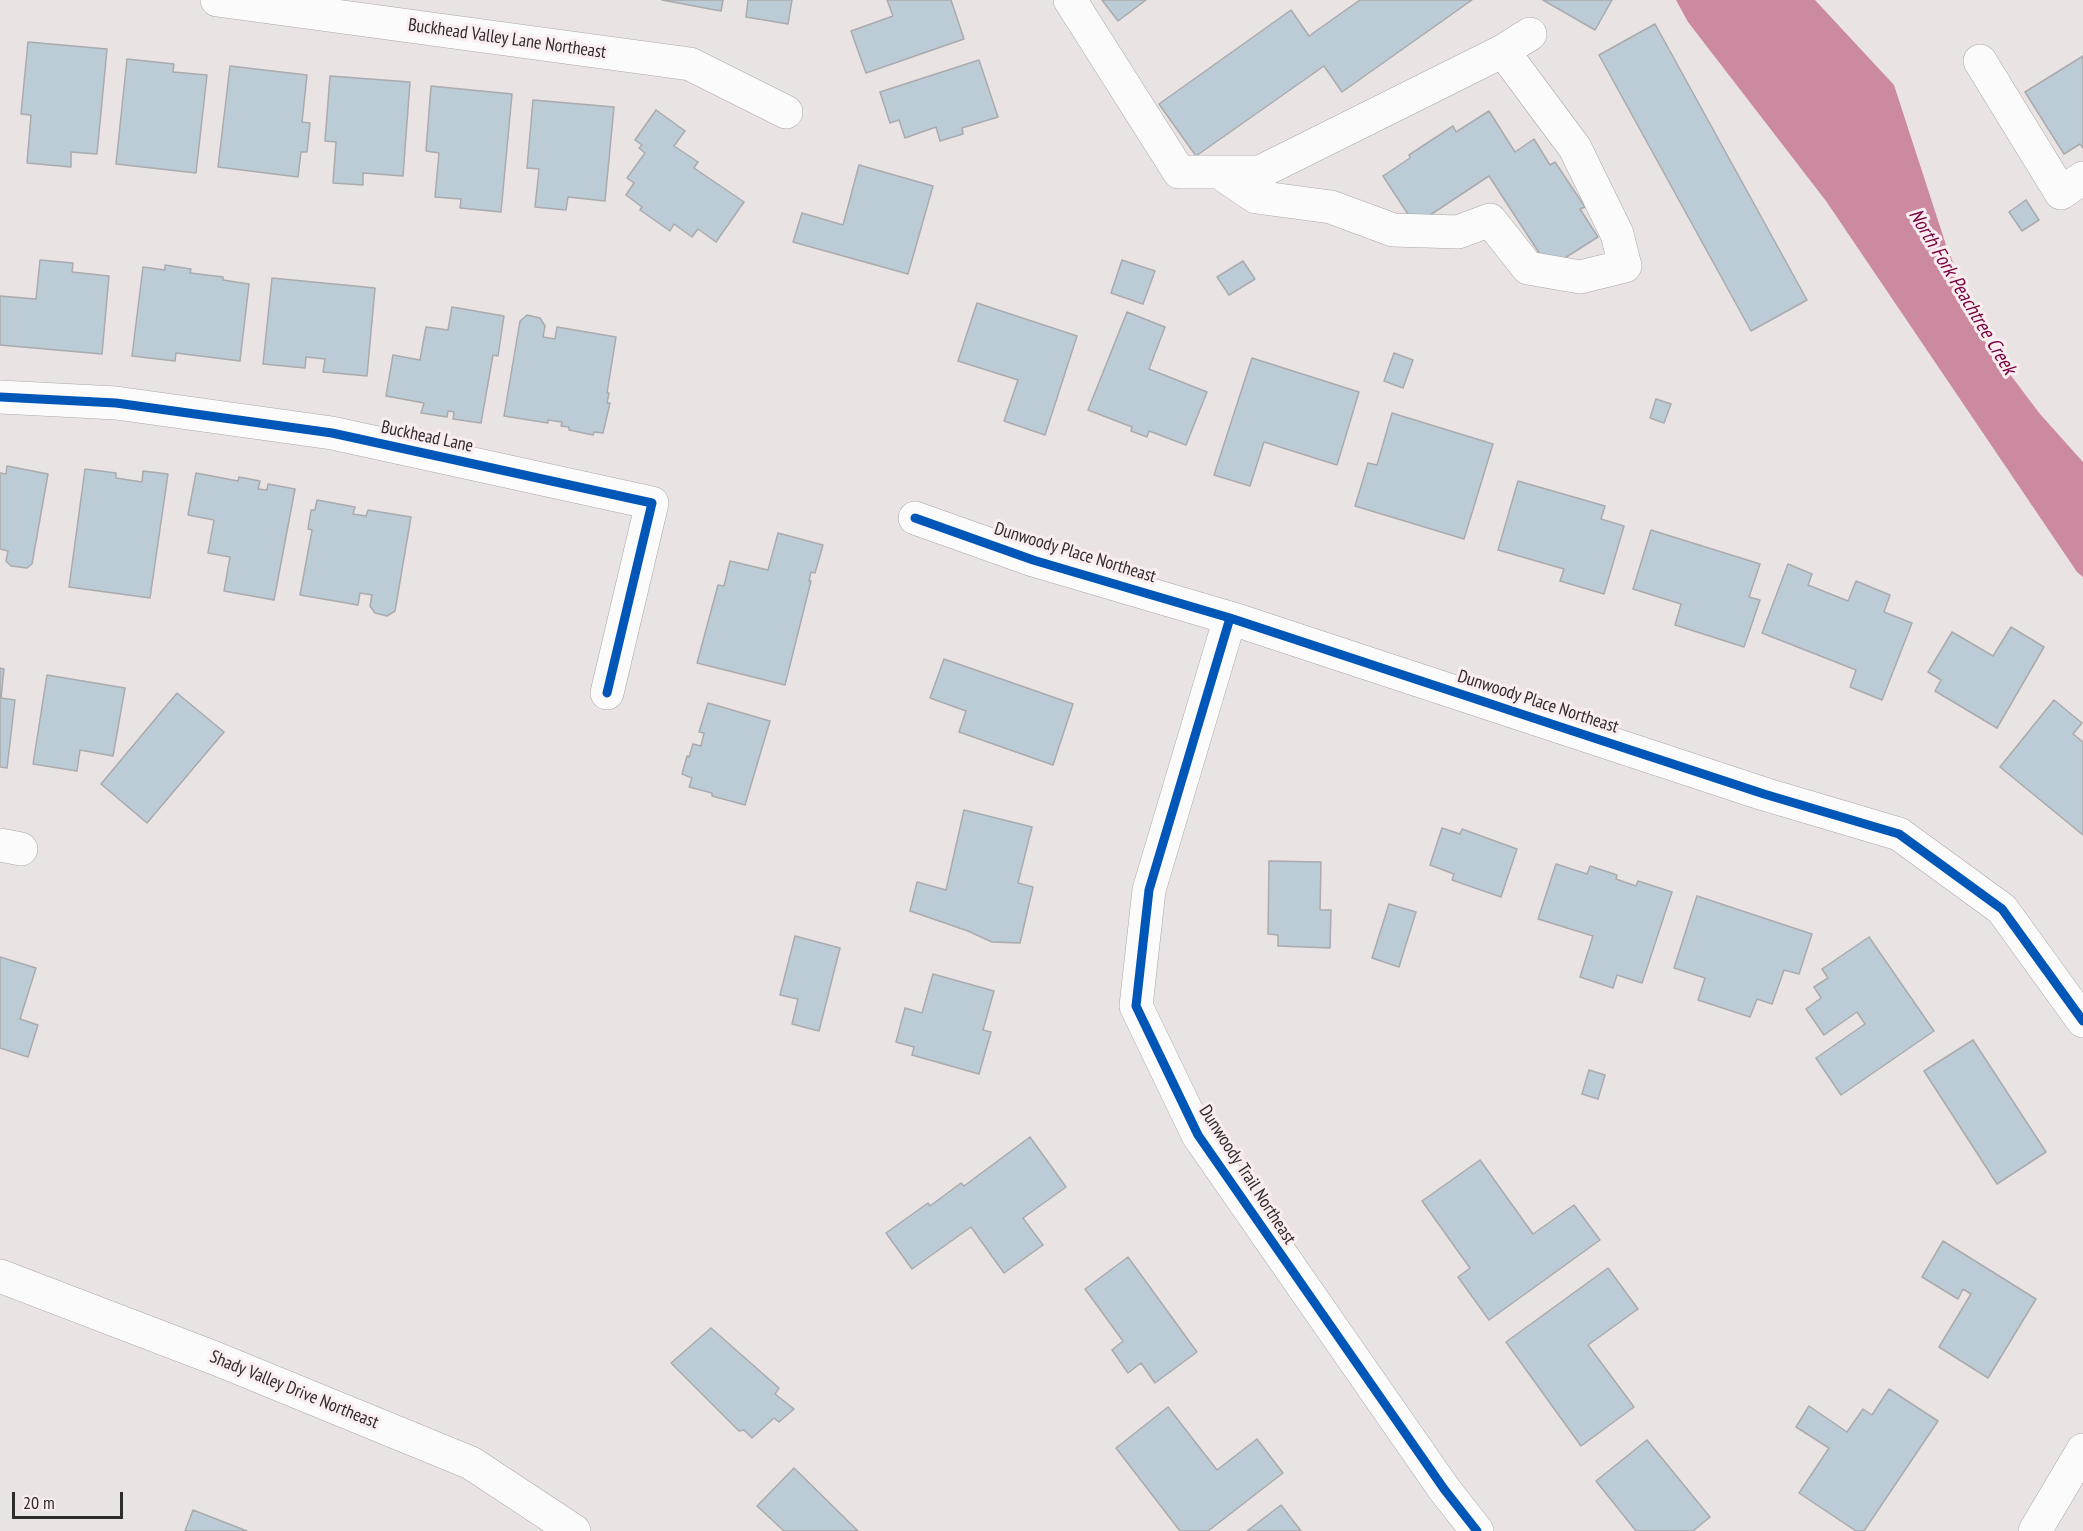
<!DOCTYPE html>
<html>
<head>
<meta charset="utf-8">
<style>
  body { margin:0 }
  #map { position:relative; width:2083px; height:1531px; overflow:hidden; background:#e9e3e4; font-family:"PT Sans Narrow",sans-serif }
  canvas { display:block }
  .scale { position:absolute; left:12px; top:1492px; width:111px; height:27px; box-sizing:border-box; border:3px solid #2f2b2c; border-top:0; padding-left:8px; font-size:18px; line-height:21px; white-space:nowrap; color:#2f2b2c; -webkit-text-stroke:4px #f9edf0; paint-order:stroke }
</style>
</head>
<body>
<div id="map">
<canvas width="2083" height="1531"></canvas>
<div class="scale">20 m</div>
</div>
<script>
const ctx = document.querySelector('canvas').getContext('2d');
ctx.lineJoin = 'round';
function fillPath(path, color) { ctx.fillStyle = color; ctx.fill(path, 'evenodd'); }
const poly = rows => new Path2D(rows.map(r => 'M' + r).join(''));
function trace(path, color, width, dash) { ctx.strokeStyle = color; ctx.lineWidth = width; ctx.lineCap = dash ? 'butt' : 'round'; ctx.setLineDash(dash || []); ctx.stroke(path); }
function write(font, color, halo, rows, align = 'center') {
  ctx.font = font + ' "PT Sans Narrow",sans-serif'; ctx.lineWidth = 6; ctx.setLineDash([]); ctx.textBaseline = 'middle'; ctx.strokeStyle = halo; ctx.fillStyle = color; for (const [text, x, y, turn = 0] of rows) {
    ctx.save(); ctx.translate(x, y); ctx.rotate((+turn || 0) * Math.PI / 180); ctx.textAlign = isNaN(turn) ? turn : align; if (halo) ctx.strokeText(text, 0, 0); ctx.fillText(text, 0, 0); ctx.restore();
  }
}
fillPath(poly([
  [1676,0,1815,0,1894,85,1946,245,1984,340,2040,414,2083,462,2083,577,2077,572,1826,201,1688,22]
]), '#cc8aa1');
const building = poly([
  [662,0,723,0,721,11,662,0],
  [748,0,792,0,788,24,746,17,748,0],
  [887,0,951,0,964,39,866,73,851,31,893,16,887,0],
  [1102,0,1146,0,1118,21,1102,0],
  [1360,0,1472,0,1342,92,1324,66,1196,156,1159,104,1291,10,1309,36,1360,0],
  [1543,0,1612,0,1595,30,1543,0],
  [1655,24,1807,300,1751,331,1599,55,1655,24],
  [28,42,107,49,97,154,71,152,71,167,27,163,31,115,21,114,28,42],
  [2083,56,2083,148,2080,144,2064,154,2025,92,2083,56],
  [127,59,174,64,173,72,207,75,196,173,116,164,127,59],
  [979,60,998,117,962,128,963,134,940,141,936,127,905,138,899,120,890,123,880,92,979,60],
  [230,66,307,75,302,122,310,123,307,152,301,152,298,177,218,167,230,66],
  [330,76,410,82,403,176,363,173,363,185,333,183,336,142,325,141,330,76],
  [431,86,512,94,501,212,460,208,461,199,435,197,439,153,426,151,431,86],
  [533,100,614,107,605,201,568,197,566,210,535,207,539,169,527,168,533,100],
  [656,110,685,131,674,146,698,162,694,168,744,202,716,242,698,229,692,237,674,224,670,231,640,210,642,207,626,195,634,183,627,178,645,153,639,148,642,145,635,140,656,110],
  [1489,111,1515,152,1534,139,1550,165,1555,162,1585,207,1580,209,1598,237,1549,268,1489,176,1415,225,1383,176,1410,158,1409,155,1453,126,1456,132,1489,111],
  [859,165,933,186,908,274,793,242,802,213,843,225,859,165],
  [2026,200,2039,220,2022,231,2009,212,2026,200],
  [40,260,73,263,72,272,109,276,102,354,0,345,0,296,36,299,40,260],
  [1122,260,1155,271,1143,304,1111,293,1122,260],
  [1243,261,1255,279,1229,295,1217,277,1243,261],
  [165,265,191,269,190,273,223,277,223,280,249,284,240,361,176,353,175,361,132,356,143,267,165,270,165,265],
  [272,278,375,288,367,376,323,372,325,359,306,357,305,368,263,364,272,278],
  [977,303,1077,336,1045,435,1004,421,1018,380,958,361,977,303],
  [452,307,504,316,498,356,493,355,481,423,453,419,454,412,448,411,447,417,421,413,424,403,386,396,393,355,420,360,426,327,448,330,452,307],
  [1127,312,1165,327,1149,369,1207,392,1186,445,1149,431,1147,437,1131,431,1132,427,1088,410,1127,312],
  [527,315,540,318,545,326,543,337,555,339,557,327,616,337,607,393,609,393,607,403,610,403,603,433,594,432,593,435,569,430,569,427,561,426,562,422,548,420,548,423,504,416,520,321,527,315],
  [1394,353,1413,360,1403,388,1384,381,1394,353],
  [1252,358,1359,392,1337,465,1264,442,1250,486,1214,475,1252,358],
  [1656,399,1671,404,1664,423,1650,418,1656,399],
  [1392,413,1493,444,1464,539,1355,506,1368,463,1377,465,1392,413],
  [7,466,48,474,32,564,27,568,11,566,6,561,8,551,0,549,0,473,6,474,7,466],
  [85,469,116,473,116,478,142,482,143,471,168,474,150,598,69,587,85,469],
  [196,473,238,481,239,477,260,481,258,489,267,490,268,484,295,489,274,600,224,591,230,557,208,553,214,520,188,515,196,473],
  [1518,481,1605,506,1601,519,1624,526,1604,594,1560,581,1564,569,1498,550,1518,481],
  [317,500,355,507,353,514,366,516,368,510,411,517,395,611,387,616,375,613,370,606,372,595,360,593,358,605,300,595,312,530,308,529,311,510,315,510,317,500],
  [1651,530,1760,564,1749,597,1760,600,1744,647,1675,625,1681,604,1633,589,1651,530],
  [778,533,823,545,815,573,811,572,809,581,811,581,785,685,697,663,718,585,724,586,730,561,768,570,778,533],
  [1788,564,1812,574,1808,585,1848,601,1856,581,1890,595,1884,612,1912,623,1882,700,1850,687,1856,670,1762,633,1788,564],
  [2011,627,2044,647,1997,728,1935,691,1941,680,1928,672,1952,632,1993,656,2011,627],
  [944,659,1073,704,1053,765,959,732,966,711,930,698,944,659],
  [0,668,4,669,1,698,15,700,7,768,0,767,0,668],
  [47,675,125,688,113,756,80,750,77,771,33,764,47,675],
  [177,693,224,732,147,823,101,784,177,693],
  [2054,700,2082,723,2073,734,2083,742,2083,835,2000,767,2054,700],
  [708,703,770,721,745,805,712,796,712,793,689,787,692,778,682,774,687,756,689,757,693,744,701,746,704,733,699,732,708,703],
  [964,810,1032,827,1018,883,1033,887,1020,943,992,942,968,931,910,911,917,882,946,890,964,810],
  [1442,828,1460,834,1462,829,1517,849,1501,897,1452,880,1454,874,1430,865,1442,828],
  [1269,861,1321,862,1320,910,1331,910,1330,948,1278,946,1278,935,1268,934,1269,861],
  [1556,864,1587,874,1590,866,1617,875,1616,879,1636,886,1638,881,1672,892,1642,983,1617,975,1613,988,1580,977,1593,936,1538,919,1556,864],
  [1697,896,1812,934,1799,974,1784,970,1772,1004,1757,999,1750,1017,1698,1000,1705,978,1674,968,1697,896],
  [1389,904,1416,912,1399,967,1372,958,1389,904],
  [795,936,840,948,819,1031,792,1024,798,999,780,995,795,936],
  [1869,937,1934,1031,1841,1095,1816,1058,1865,1024,1857,1012,1824,1035,1806,1009,1821,998,1814,987,1828,978,1822,969,1869,937],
  [0,957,36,968,20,1019,38,1025,28,1057,0,1048,0,957],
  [933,974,994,991,983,1030,991,1032,979,1074,912,1055,914,1047,896,1042,905,1008,922,1013,933,974],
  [1973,1040,2046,1152,1997,1184,1924,1071,1973,1040],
  [1589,1070,1605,1075,1598,1099,1582,1094,1589,1070],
  [1030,1137,1066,1187,1023,1218,1043,1245,1004,1273,971,1227,912,1269,886,1233,928,1203,930,1206,961,1183,964,1186,1030,1137],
  [1480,1160,1533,1234,1574,1205,1600,1240,1489,1320,1458,1277,1470,1268,1422,1201,1480,1160],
  [1943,1241,2036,1299,1988,1378,1939,1347,1971,1294,1963,1289,1958,1299,1922,1277,1943,1241],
  [1128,1257,1197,1352,1155,1383,1141,1363,1128,1373,1112,1350,1123,1341,1085,1289,1128,1257],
  [1608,1268,1638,1309,1588,1345,1634,1407,1581,1446,1506,1342,1608,1268],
  [711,1328,779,1388,775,1394,794,1409,779,1422,774,1418,752,1438,744,1430,739,1431,671,1363,711,1328],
  [1889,1389,1938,1421,1864,1531,1856,1531,1799,1493,1829,1448,1796,1427,1809,1406,1847,1432,1863,1409,1872,1415,1889,1389],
  [1168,1407,1217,1470,1257,1439,1283,1473,1208,1531,1180,1531,1116,1448,1168,1407],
  [1647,1440,1710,1517,1693,1531,1636,1531,1596,1481,1647,1440],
  [794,1468,858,1531,784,1531,757,1506,794,1468],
  [1281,1505,1301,1531,1247,1531,1281,1505],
  [193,1510,247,1531,185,1531,193,1510]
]);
fillPath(building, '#bbccd7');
trace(building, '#abaaac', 1.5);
const minor = poly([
  [217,0,690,64,786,112],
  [1070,0,1179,172,1260,172,1503,51,1530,34],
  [1980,61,2061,193,2083,178],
  [1219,172,1256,197,1331,207,1393,230,1458,232,1490,220,1528,268,1580,277,1625,266,1617,234,1575,148,1503,51],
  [0,397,116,403,332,433,652,503,607,693],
  [915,518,1033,560,1230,618,1764,794,1899,834,2002,909,2083,1021],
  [1230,618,1149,890,1136,1006,1198,1135,1444,1489,1477,1531],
  [0,845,21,849],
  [0,1276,217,1359,471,1463,574,1531],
  [2035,1531,2083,1450]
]);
trace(minor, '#aba6a8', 34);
trace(minor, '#fcfbfb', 33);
trace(poly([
  [0,397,116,403,332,433,652,503,607,693],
  [915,518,1033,560,1230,618,1764,794,1899,834,2002,909,2083,1021],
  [1230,618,1149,890,1136,1006,1198,1135,1444,1489,1477,1531]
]), '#0057b8', 9);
write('18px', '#2f2b2c', '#f9edf0', [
  ["Buckhead Valley Lane Northeast",507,39,8],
  ["Buckhead Lane",427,437,12],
  ["Dunwoody Place Northeast",1075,553,17],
  ["Dunwoody Place Northeast",1538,702,18],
  ["Dunwoody Trail Northeast",1247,1175,57],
  ["Shady Valley Drive Northeast",294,1390,22]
]);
write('italic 20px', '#78013f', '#f9edf0', [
  ["North Fork Peachtree Creek",1962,292,59]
]);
</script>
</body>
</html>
